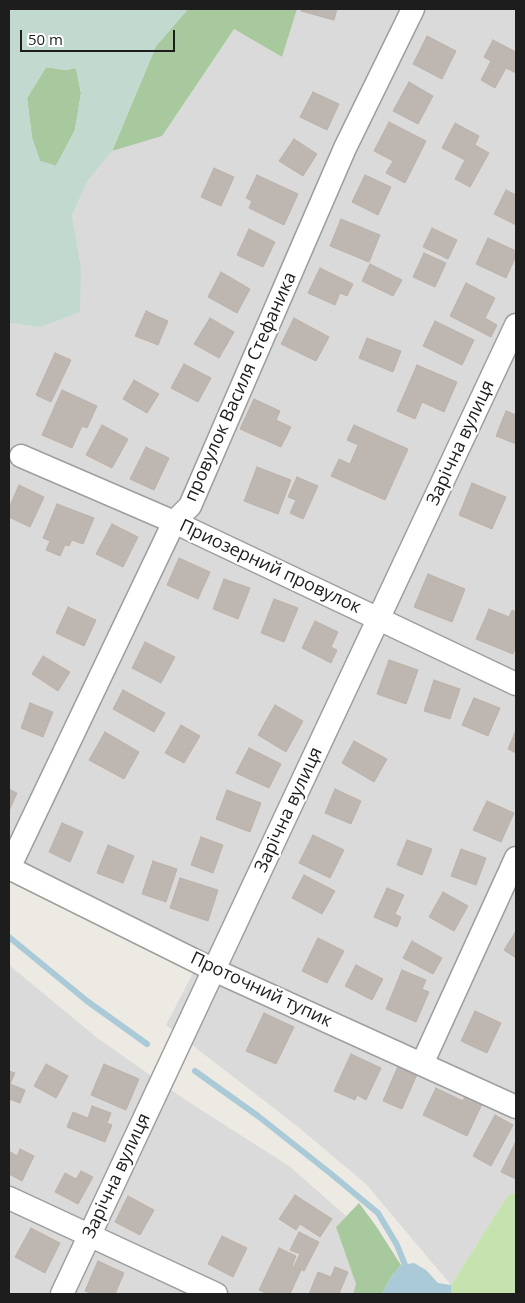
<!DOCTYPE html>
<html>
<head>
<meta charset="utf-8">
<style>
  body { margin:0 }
  #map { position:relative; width:525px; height:1303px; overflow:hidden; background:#edeae4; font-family:"Open Sans",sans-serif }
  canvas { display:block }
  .frame { position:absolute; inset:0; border:10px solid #1d1d1d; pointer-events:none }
  .scale { position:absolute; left:20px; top:30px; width:155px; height:22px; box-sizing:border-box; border:2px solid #1d1d1d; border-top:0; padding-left:6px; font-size:15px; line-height:18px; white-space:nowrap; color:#1d1d1d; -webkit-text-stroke:4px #fff; paint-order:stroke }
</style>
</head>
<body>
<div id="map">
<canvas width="525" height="1303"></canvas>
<div class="frame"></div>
<div class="scale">50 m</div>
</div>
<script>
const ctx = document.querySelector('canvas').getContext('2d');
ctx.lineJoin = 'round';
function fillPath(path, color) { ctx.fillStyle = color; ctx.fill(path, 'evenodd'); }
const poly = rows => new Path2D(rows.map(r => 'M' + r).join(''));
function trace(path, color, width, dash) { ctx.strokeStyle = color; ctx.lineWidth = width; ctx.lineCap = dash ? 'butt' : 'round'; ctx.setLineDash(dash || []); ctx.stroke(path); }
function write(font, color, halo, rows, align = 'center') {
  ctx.font = font + ' "Open Sans",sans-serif'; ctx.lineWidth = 4.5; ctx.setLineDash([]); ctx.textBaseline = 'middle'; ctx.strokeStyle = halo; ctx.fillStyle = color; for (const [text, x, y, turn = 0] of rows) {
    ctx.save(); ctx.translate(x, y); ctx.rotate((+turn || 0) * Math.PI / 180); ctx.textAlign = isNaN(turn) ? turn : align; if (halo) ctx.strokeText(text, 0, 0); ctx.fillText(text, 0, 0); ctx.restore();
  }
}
fillPath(poly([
  [297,9,516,9,516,1193,508,1195,451,1285,366,1184,297,1126,166,1025,203,954,9,864,9,323,40,327,81,267,72,215,87,182,112,151,162,135,234,29,282,57],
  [9,965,96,1037,184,1099,289,1166,346,1216,336,1227,356,1284,353,1294,9,1294]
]), '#dbdada');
fillPath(poly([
  [516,1193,516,1294,451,1294,451,1285,508,1195]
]), '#c6e2af');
fillPath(poly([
  [188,9,297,9,282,57,234,29,162,136,112,151,156,46],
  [46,67,65,70,76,68,81,93,75,130,56,166,40,161,32,138,27,98],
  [359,1203,376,1226,401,1265,391,1277,382,1294,353,1294,356,1284,336,1227]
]), '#a8c89d');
fillPath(poly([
  [9,9,188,9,156,46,112,151,87,182,72,215,81,267,80,312,40,327,9,323],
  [46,67,65,70,76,68,81,93,75,130,56,166,40,161,32,138,27,98]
]), '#c2d9d0');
fillPath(poly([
  [414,1263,426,1270,438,1283,451,1285,451,1294,382,1294,391,1277,401,1265]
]), '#a9cad6');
trace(poly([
  [9,937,87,1001,147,1044],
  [195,1071,258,1116,330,1173,378,1213,397,1245,405,1265]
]), '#a9cad6', 6);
const building = poly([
  [302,9,337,9,334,20,301,11,302,9],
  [427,36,456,51,442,79,413,64,427,36],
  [493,40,516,52,516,73,506,68,495,88,481,80,491,61,484,57,493,40],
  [409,82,433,96,418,124,393,111,409,82],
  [313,92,339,104,327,130,300,117,313,92],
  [389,122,426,141,405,183,386,173,393,161,374,151,389,122],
  [455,123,479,136,475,145,489,153,470,187,455,179,465,160,442,148,455,123],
  [294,139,317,154,303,176,279,161,294,139],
  [214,168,234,177,221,206,201,197,214,168],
  [257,175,298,194,284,225,249,208,252,201,246,198,257,175],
  [365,175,391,187,378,215,352,202,365,175],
  [506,190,516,195,516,225,494,214,506,190],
  [341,219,380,235,369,262,330,246,341,219],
  [432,228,457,240,448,259,423,247,432,228],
  [249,229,275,242,263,267,237,255,249,229],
  [488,238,516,251,516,256,506,278,476,264,488,238],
  [424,253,446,263,435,287,413,277,424,253],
  [370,264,402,280,393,296,362,281,370,264],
  [320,268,353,284,347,296,340,293,335,305,308,293,320,268],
  [221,272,250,289,237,313,208,297,221,272],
  [466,283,495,298,485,318,497,325,491,337,450,316,466,283],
  [146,311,168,321,158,345,135,336,146,311],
  [210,318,234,332,219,358,194,344,210,318],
  [294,318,329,337,316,361,281,344,294,318],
  [435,321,474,340,462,365,423,346,435,321],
  [367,338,401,351,393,372,359,358,367,338],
  [55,353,71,360,51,402,36,395,55,353],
  [184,364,211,378,198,402,171,388,184,364],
  [417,365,457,382,444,412,422,402,415,419,397,411,417,365],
  [134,380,159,394,147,413,123,399,134,380],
  [62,390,97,406,87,428,82,426,72,448,42,435,62,390],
  [254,399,280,411,276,420,291,427,281,447,240,429,254,399],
  [506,411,516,415,516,444,496,436,506,411],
  [102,425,128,439,112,468,86,455,102,425],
  [354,425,408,449,385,500,331,476,339,459,350,464,358,445,347,440,354,425],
  [146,447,169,458,154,490,130,479,146,447],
  [257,467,291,480,278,514,244,501,257,467],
  [297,477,318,486,303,519,290,513,296,500,288,497,297,477],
  [472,483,506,497,492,529,459,515,472,483],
  [19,485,44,497,30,527,9,517,9,508,19,485],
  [57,504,94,518,83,544,72,540,69,546,65,545,60,556,46,550,50,541,43,538,57,504],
  [112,524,138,537,123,567,96,554,112,524],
  [179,558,210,572,198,599,167,585,179,558],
  [428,574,465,589,452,622,414,607,428,574],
  [224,579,250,588,238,619,213,609,224,579],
  [274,599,298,608,284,642,261,633,274,599],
  [68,607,96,620,84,646,56,633,68,607],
  [489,609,509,617,512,610,516,612,516,646,513,654,476,639,489,609],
  [315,621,338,632,331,647,337,650,331,663,302,648,315,621],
  [145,642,175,657,161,683,132,668,145,642],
  [43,656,70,672,58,691,32,674,43,656],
  [389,660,418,670,406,704,377,694,389,660],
  [434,680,460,689,450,719,424,711,434,680],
  [123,690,165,713,154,732,113,709,123,690],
  [474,698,500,708,488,736,462,725,474,698],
  [30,703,53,712,43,737,21,728,30,703],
  [275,705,303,721,286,752,258,735,275,705],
  [181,725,200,736,184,763,165,753,181,725],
  [516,730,516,753,508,749,516,730],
  [105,732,139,752,124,779,89,760,105,732],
  [354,741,387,759,374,782,342,763,354,741],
  [249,748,281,764,269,788,236,773,249,748],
  [9,789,17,793,9,811,9,789],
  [335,789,361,801,351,824,325,813,335,789],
  [227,790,261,803,250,832,216,819,227,790],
  [487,801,514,813,501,842,473,830,487,801],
  [62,823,83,832,70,862,49,852,62,823],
  [313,835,344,850,330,878,299,863,313,835],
  [201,837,223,845,213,873,191,865,201,837],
  [407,840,432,849,422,875,397,865,407,840],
  [108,845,134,856,123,883,97,873,108,845],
  [461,849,486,858,476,885,451,876,461,849],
  [153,861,177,869,166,902,142,894,153,861],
  [304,875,335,891,322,914,292,898,304,875],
  [180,878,218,890,208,921,170,908,180,878],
  [387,888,404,895,395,914,401,917,397,927,374,917,387,888],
  [443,892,468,906,454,931,429,917,443,892],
  [516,931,516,958,504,950,516,931],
  [318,938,344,951,327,983,302,971,318,938],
  [412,941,442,958,433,974,403,958,412,941],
  [356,965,383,979,372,1000,345,986,356,965],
  [402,970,426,980,422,989,429,992,416,1022,386,1009,402,970],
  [475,1011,501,1023,487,1053,461,1041,475,1011],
  [264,1013,294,1027,276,1064,246,1051,264,1013],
  [351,1054,381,1068,366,1100,357,1095,355,1100,334,1091,351,1054],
  [46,1064,68,1076,56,1098,34,1086,46,1064],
  [104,1064,139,1079,126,1110,91,1095,104,1064],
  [399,1064,418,1072,402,1109,383,1101,399,1064],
  [9,1071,15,1073,10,1084,25,1090,20,1103,9,1099,9,1071],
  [436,1088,463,1101,466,1094,483,1102,467,1136,423,1115,436,1088],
  [92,1106,111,1113,107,1123,112,1125,105,1142,67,1127,73,1112,88,1118,92,1106],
  [495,1115,513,1125,491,1166,473,1156,495,1115],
  [516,1141,516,1179,501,1172,516,1141],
  [20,1149,34,1156,22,1181,9,1174,9,1151,17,1156,20,1149],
  [81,1171,93,1177,78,1204,55,1192,65,1173,76,1179,81,1171],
  [295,1195,332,1219,320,1237,300,1224,296,1230,279,1219,295,1195],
  [128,1196,154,1210,140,1235,115,1222,128,1196],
  [31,1228,60,1243,45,1273,15,1257,31,1228],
  [299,1232,319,1242,304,1271,294,1266,300,1254,290,1250,299,1232],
  [222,1236,247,1248,233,1277,208,1264,222,1236],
  [279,1248,296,1256,292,1266,301,1270,290,1294,268,1294,259,1290,279,1248],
  [98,1261,124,1273,115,1294,92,1294,85,1291,98,1261],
  [335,1267,348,1272,339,1294,309,1294,318,1272,331,1277,335,1267]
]);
fillPath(building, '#bdb6b1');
trace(building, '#bdb2a8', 1);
const street = poly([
  [21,456,174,522,516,684],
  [9,868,174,522,190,506,345,148,413,9],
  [9,868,214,970,516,1107],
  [422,1064,516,858],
  [9,1198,216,1294],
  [62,1294,516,325]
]);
trace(street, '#9e9e9e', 25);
trace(street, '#fff', 22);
write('18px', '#1d1d1d', '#fff', [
  ["провулок Василя Стефаника",241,387,-66],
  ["Зарічна вулиця",461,443,-65],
  ["Приозерний провулок",270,567,25],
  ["Зарічна вулиця",289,810,-65],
  ["Проточний тупик",261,990,25],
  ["Зарічна вулиця",117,1176,-65]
]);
</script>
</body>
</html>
